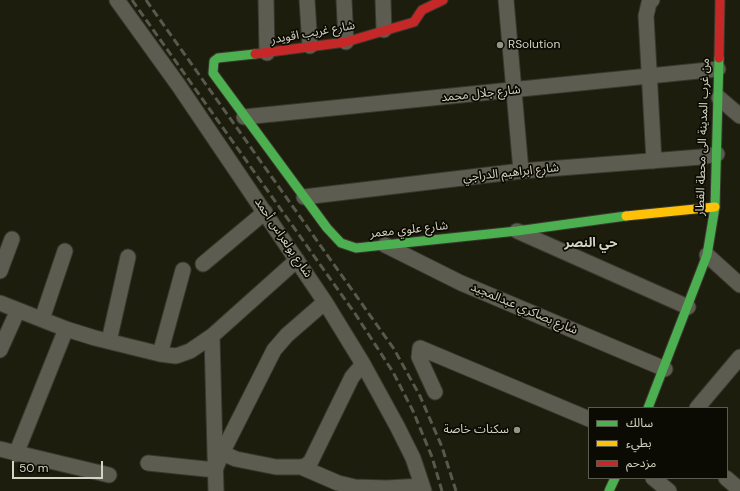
<!DOCTYPE html>
<html>
<head>
<meta charset="utf-8">
<style>
  body { margin:0 }
  #map { position:relative; width:740px; height:491px; overflow:hidden; background:#1d1d0e; font-family:"DM Sans","Noto Sans Arabic",sans-serif }
  canvas { display:block }
  .legend { position:absolute; left:588px; top:407px; width:140px; height:72px; box-sizing:border-box; background:#0c0b03; border:1px solid #5c5b50; margin:0; padding:5px 7px; list-style:none; font-size:12px; color:#d4d4c4 }
  .legend li { display:flex; align-items:center; gap:8px; height:20px }
  .legend b { width:20px; border:1px solid #5c5b50 }
  .scale { position:absolute; left:12px; top:461px; width:91px; height:18px; box-sizing:border-box; border:2px solid #d4d4c4; border-top:0; padding-left:5px; font-size:12px; line-height:14px; white-space:nowrap; color:#d4d4c4; -webkit-text-stroke:3px #0c0b03; paint-order:stroke }
</style>
</head>
<body>
<div id="map">
<canvas width="740" height="491"></canvas>
<ul class="legend">
<li><b style="height:5px;background:#4caf50"></b>سالك</li>
<li><b style="height:5px;background:#ffc107"></b>بطيء</li>
<li><b style="height:5px;background:#c62828"></b>مزدحم</li>
</ul>
<div class="scale">50 m</div>
</div>
<script>
const ctx = document.querySelector('canvas').getContext('2d');
ctx.lineJoin = 'round';
const poly = rows => new Path2D(rows.map(r => 'M' + r).join(''));
function trace(path, color, width, dash) { ctx.strokeStyle = color; ctx.lineWidth = width; ctx.lineCap = dash ? 'butt' : 'round'; ctx.setLineDash(dash || []); ctx.stroke(path); }
function write(font, color, halo, rows, align = 'center') {
  ctx.font = font + ' "DM Sans","Noto Sans Arabic",sans-serif'; ctx.lineWidth = 3.5; ctx.setLineDash([]); ctx.textBaseline = 'middle'; ctx.strokeStyle = halo; ctx.fillStyle = color; for (const [text, x, y, turn = 0] of rows) {
    ctx.save(); ctx.translate(x, y); ctx.rotate((+turn || 0) * Math.PI / 180); ctx.textAlign = isNaN(turn) ? turn : align; if (halo) ctx.strokeText(text, 0, 0); ctx.fillText(text, 0, 0); ctx.restore();
  }
}
const street = poly([
  [117,0,179,86,325,302,363,364,397,426,413,458,424,491],
  [266,0,267,53],
  [307,0,310,46],
  [344,0,346,42],
  [383,0,384,30],
  [506,0,521,171],
  [652,0,649,3,646,16,654,161],
  [719,98,740,116],
  [244,117,718,69],
  [304,197,521,171,701,157,717,154],
  [517,231,688,307],
  [385,245,461,283,665,369],
  [707,255,740,285],
  [203,264,265,212],
  [0,271,12,239],
  [0,303,66,329,95,338,160,354,176,356,190,351,212,336,297,260],
  [42,319,65,251],
  [212,336,216,491],
  [109,341,128,257],
  [0,350,18,310],
  [160,354,183,270],
  [435,392,419,357,420,348,589,419],
  [697,408,740,357],
  [0,449,109,475],
  [222,453,236,459,276,467,301,467,307,465,311,461,352,377,363,364],
  [16,454,66,329],
  [148,463,215,470,222,453,274,350,287,335,325,302],
  [301,467,338,483,355,487,387,488,422,486],
  [653,478,669,491],
  [726,478,740,490]
]);
const fast = poly([
  [255,54,218,58,214,61,213,73,327,228,341,243,356,248,517,231,626,216],
  [648,408,707,255,715,207,719,58],
  [609,491,615,478]
]);
const slow = poly([
  [626,216,715,207]
]);
const jam = poly([
  [255,54,346,42,414,22,422,10,443,0],
  [719,58,720,0]
]);
trace(street, '#39382e', 17);
trace(fast, '#39382e', 11);
trace(slow, '#39382e', 11);
trace(jam, '#39382e', 11);
trace(street, '#5d5c51', 15);
trace(fast, '#4caf50', 9);
trace(slow, '#ffc107', 9);
trace(jam, '#c62828', 9);
trace(poly([
  [132,0,356,315,393,372,413,411,432,457,442,491],
  [146,0,394,349,420,396,442,447,456,491]
]), '#58584d', 3, [8, 4]);
for (const [x, y, r, color] of [
  [500,45,4,"#949484"],
  [517,430,4,"#949484"]
]) { const dot = new Path2D(); dot.arc(x, y, r, 0, 2 * Math.PI); ctx.fillStyle = color; ctx.fill(dot); trace(dot, '#0c0b03', 1.5); }
write('12px', '#d4d4c4', '#0c0b03', [
  ["شارع غريب اقويدر",313,33,-10],
  ["شارع جلال محمد",481,94,-6],
  ["من غرب المدينة الى محطة القطار",703,137,-88],
  ["شارع ابراهيم الدراجي",511,173,-6],
  ["شارع علوي معمر",409,230,-6],
  ["شارع بولعراس أحمد",283,238,56],
  ["شارع بصاكري عبدالمجيد",524,309,23]
]);
write('12px', '#d4d4c4', '#0c0b03', [
  ["RSolution",508,45],
  ["سكنات خاصة",509,430,"right"]
], 'left');
write('bold 13px', '#d4d4c4', '#0c0b03', [
  ["حي النصر",591,244]
]);
</script>
</body>
</html>
